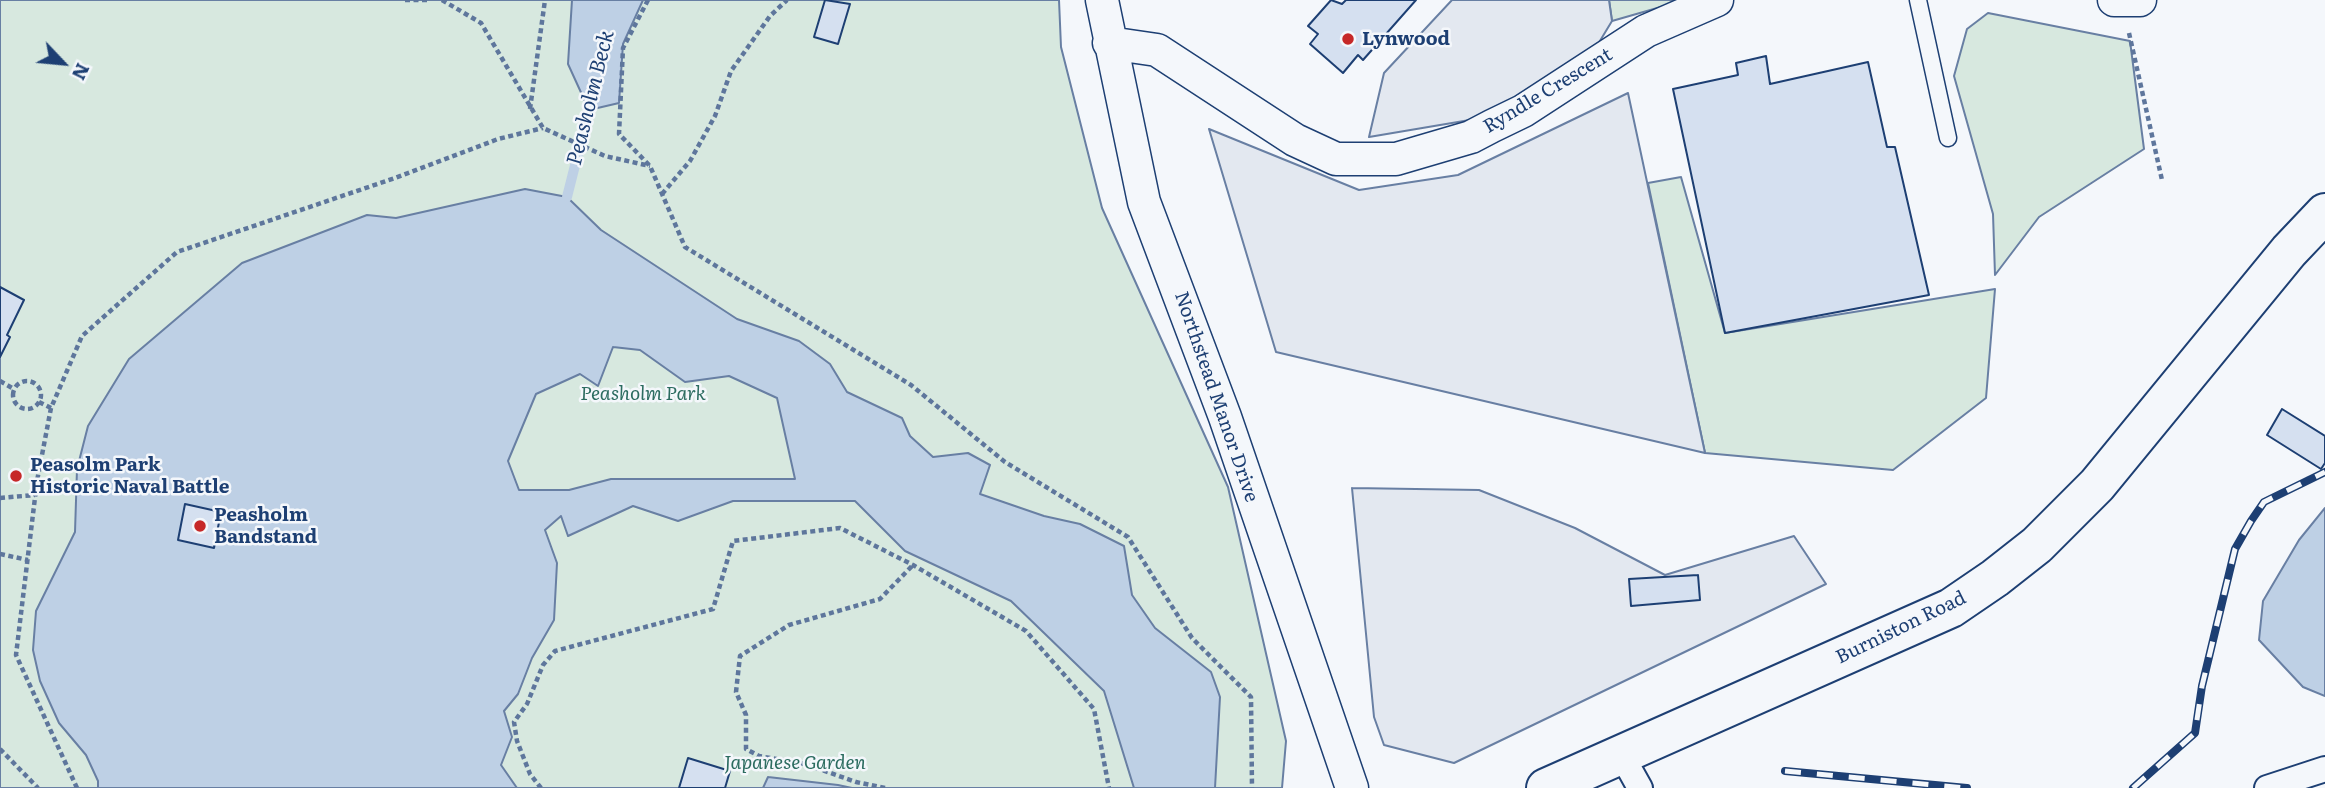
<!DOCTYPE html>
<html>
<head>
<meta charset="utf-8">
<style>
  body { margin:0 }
  #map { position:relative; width:2325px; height:788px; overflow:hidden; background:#f4f7fb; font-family:Literata,serif }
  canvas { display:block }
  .north { position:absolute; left:28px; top:28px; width:70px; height:70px; -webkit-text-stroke:5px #f4f7fb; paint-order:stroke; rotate:116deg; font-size:19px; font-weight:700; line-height:28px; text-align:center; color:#1d3f73 }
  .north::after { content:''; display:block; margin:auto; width:24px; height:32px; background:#1d3f73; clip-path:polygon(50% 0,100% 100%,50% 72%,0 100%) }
</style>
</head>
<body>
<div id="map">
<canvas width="2325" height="788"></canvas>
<div class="north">N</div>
</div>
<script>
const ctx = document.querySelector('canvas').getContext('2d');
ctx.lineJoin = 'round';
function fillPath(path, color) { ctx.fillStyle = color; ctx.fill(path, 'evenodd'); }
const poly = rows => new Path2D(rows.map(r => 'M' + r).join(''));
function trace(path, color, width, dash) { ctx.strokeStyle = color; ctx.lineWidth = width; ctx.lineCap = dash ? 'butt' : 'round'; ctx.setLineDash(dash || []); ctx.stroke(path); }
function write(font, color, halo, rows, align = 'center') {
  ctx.font = font + ' Literata,serif'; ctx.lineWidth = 5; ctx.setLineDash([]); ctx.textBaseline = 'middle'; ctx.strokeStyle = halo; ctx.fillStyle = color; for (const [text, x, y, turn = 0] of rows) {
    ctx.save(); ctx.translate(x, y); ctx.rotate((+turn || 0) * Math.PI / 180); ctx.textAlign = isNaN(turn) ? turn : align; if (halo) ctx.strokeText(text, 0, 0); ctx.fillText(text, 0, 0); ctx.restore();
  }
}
const green = poly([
  [0,0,1059,0,1061,47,1102,208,1228,487,1286,741,1282,788,0,788,0,0],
  [1609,0,1685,0,1612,21,1609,0],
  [1988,13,2130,41,2144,149,2039,217,1995,275,1993,214,1954,76,1967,29,1988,13],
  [1681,177,1725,333,1995,289,1986,398,1893,470,1705,453,1648,183,1681,177]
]);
fillPath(green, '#d7e8df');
trace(green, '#687fa3', 2);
const parking = poly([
  [1452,0,1609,0,1612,21,1592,54,1523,111,1369,137,1384,73,1452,0],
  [1628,93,1705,453,1276,352,1209,129,1359,190,1458,175,1628,93],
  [1352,488,1479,490,1575,528,1665,575,1794,536,1826,584,1454,763,1384,745,1374,717,1352,488]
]);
fillPath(parking, '#e3e8f0');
trace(parking, '#687fa3', 2);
const water = poly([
  [572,0,643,0,623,44,619,103,589,110,568,64,572,0],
  [525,189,567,197,601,230,737,319,799,341,830,364,847,392,902,418,910,436,933,457,968,453,990,465,980,494,1044,516,1080,524,1124,546,1132,595,1155,628,1211,672,1220,697,1215,788,1134,788,1104,691,1011,601,905,551,855,501,733,501,678,521,633,506,568,536,561,516,545,530,557,563,554,620,532,658,518,694,504,711,512,737,501,765,517,788,98,788,98,781,86,755,59,723,40,681,33,650,36,611,75,532,77,469,88,426,129,359,242,263,367,215,396,218,525,189],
  [613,347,640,350,685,382,729,376,777,398,795,479,611,479,569,490,519,490,508,461,536,394,580,374,598,386,613,347],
  [2325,508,2325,696,2303,687,2259,640,2263,601,2299,540,2325,508],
  [768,777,838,785,852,788,763,788,768,777]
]);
fillPath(water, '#bed0e5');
trace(water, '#687fa3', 2);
trace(poly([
  [567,197,592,98]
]), '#bed0e5', 10);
const building = poly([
  [825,0,850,4,838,44,814,37,825,0],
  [1331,0,1342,4,1346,0,1416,0,1363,60,1358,55,1343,73,1310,44,1318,34,1308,26,1331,0],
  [1766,56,1770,84,1868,62,1887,147,1895,147,1929,295,1725,333,1673,89,1738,75,1736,63,1766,56],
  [0,287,24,300,7,335,10,337,0,357,0,287],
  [2282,409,2325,436,2325,463,2321,469,2267,435,2282,409],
  [185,504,221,512,214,548,178,540,185,504],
  [1698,575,1700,600,1631,606,1629,579,1698,575],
  [688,758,730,771,725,788,679,788,688,758]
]);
fillPath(building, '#d5e0f0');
trace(building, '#1d3f73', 2);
const service = poly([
  [1918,0,1948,138]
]);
const pedestrian = poly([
  [1621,754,1640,788],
  [2267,788,2325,769]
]);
const minor = poly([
  [1102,0,1144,202,1225,417,1352,788],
  [2114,0,2140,0],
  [1109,43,1157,50,1295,140,1336,159,1396,159,1471,137,1492,126,1523,111,1646,31,1717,0]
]);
const primary = poly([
  [1546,788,1951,608,1995,578,2037,545,2097,485,2289,251,2325,213]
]);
trace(service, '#1d3f73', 19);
trace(pedestrian, '#1d3f73', 28);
trace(minor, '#1d3f73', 35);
trace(primary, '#1d3f73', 42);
trace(poly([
  [405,0,428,0],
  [442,0,481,23,543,128,605,156,650,166],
  [648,0,623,48,619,134,650,166,685,247,911,385,1005,462,1128,537,1192,638,1251,697,1252,788],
  [2129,33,2162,180],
  [530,109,545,0],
  [662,194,690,161,715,116,731,71,770,16,787,0],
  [0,381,14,389],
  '13 395a14 14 0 1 1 28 0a14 14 0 1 1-28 0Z',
  [39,402,51,408],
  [0,498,35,495],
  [0,554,28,560],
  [0,749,38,788],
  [77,788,16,655,37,481,51,408,82,336,177,252,395,178,498,139,543,128],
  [541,788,530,774,517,741,514,722,527,704,543,665,555,651,713,609,733,541,840,528,913,565,1026,631,1094,709,1109,788],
  [885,788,856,782,805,764,759,756,746,749,746,715,736,692,740,656,789,625,880,599,913,565]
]), '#5e769c', 4.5, [5, 3.5]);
trace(service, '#f4f7fb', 16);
trace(pedestrian, '#f4f7fb', 24);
trace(minor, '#f4f7fb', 32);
trace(primary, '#f4f7fb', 38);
const rail = poly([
  [1785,771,1967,788],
  [2133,788,2195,733,2202,686,2235,549,2251,521,2264,502,2325,472]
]);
trace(rail, '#1d3f73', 8);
trace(rail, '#f4f7fb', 5, [16]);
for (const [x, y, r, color] of [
  [1348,39,7,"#c62828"],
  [16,476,7,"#c62828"],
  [200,526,7,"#c62828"]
]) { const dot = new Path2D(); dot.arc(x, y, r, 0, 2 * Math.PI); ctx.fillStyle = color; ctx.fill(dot); trace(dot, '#f4f7fb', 2.5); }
write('bold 19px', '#1d3f73', '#f4f7fb', [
  ["Lynwood",1362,39],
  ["Peasolm Park",30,465],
  ["Historic Naval Battle",30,487],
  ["Peasholm",214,515],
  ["Bandstand",214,537]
], 'left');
write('19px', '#1d3f73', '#f4f7fb', [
  ["Ryndle Crescent",1548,91,-31],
  ["Northstead Manor Drive",1216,397,71],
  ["Burniston Road",1901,628,-26]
]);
write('italic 19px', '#2c6c60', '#f4f7fb', [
  ["Peasholm Park",643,394],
  ["Japanese Garden",795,763]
]);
write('italic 21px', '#1d3f73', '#f4f7fb', [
  ["Peasholm Beck",591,98,-76]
]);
</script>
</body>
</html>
